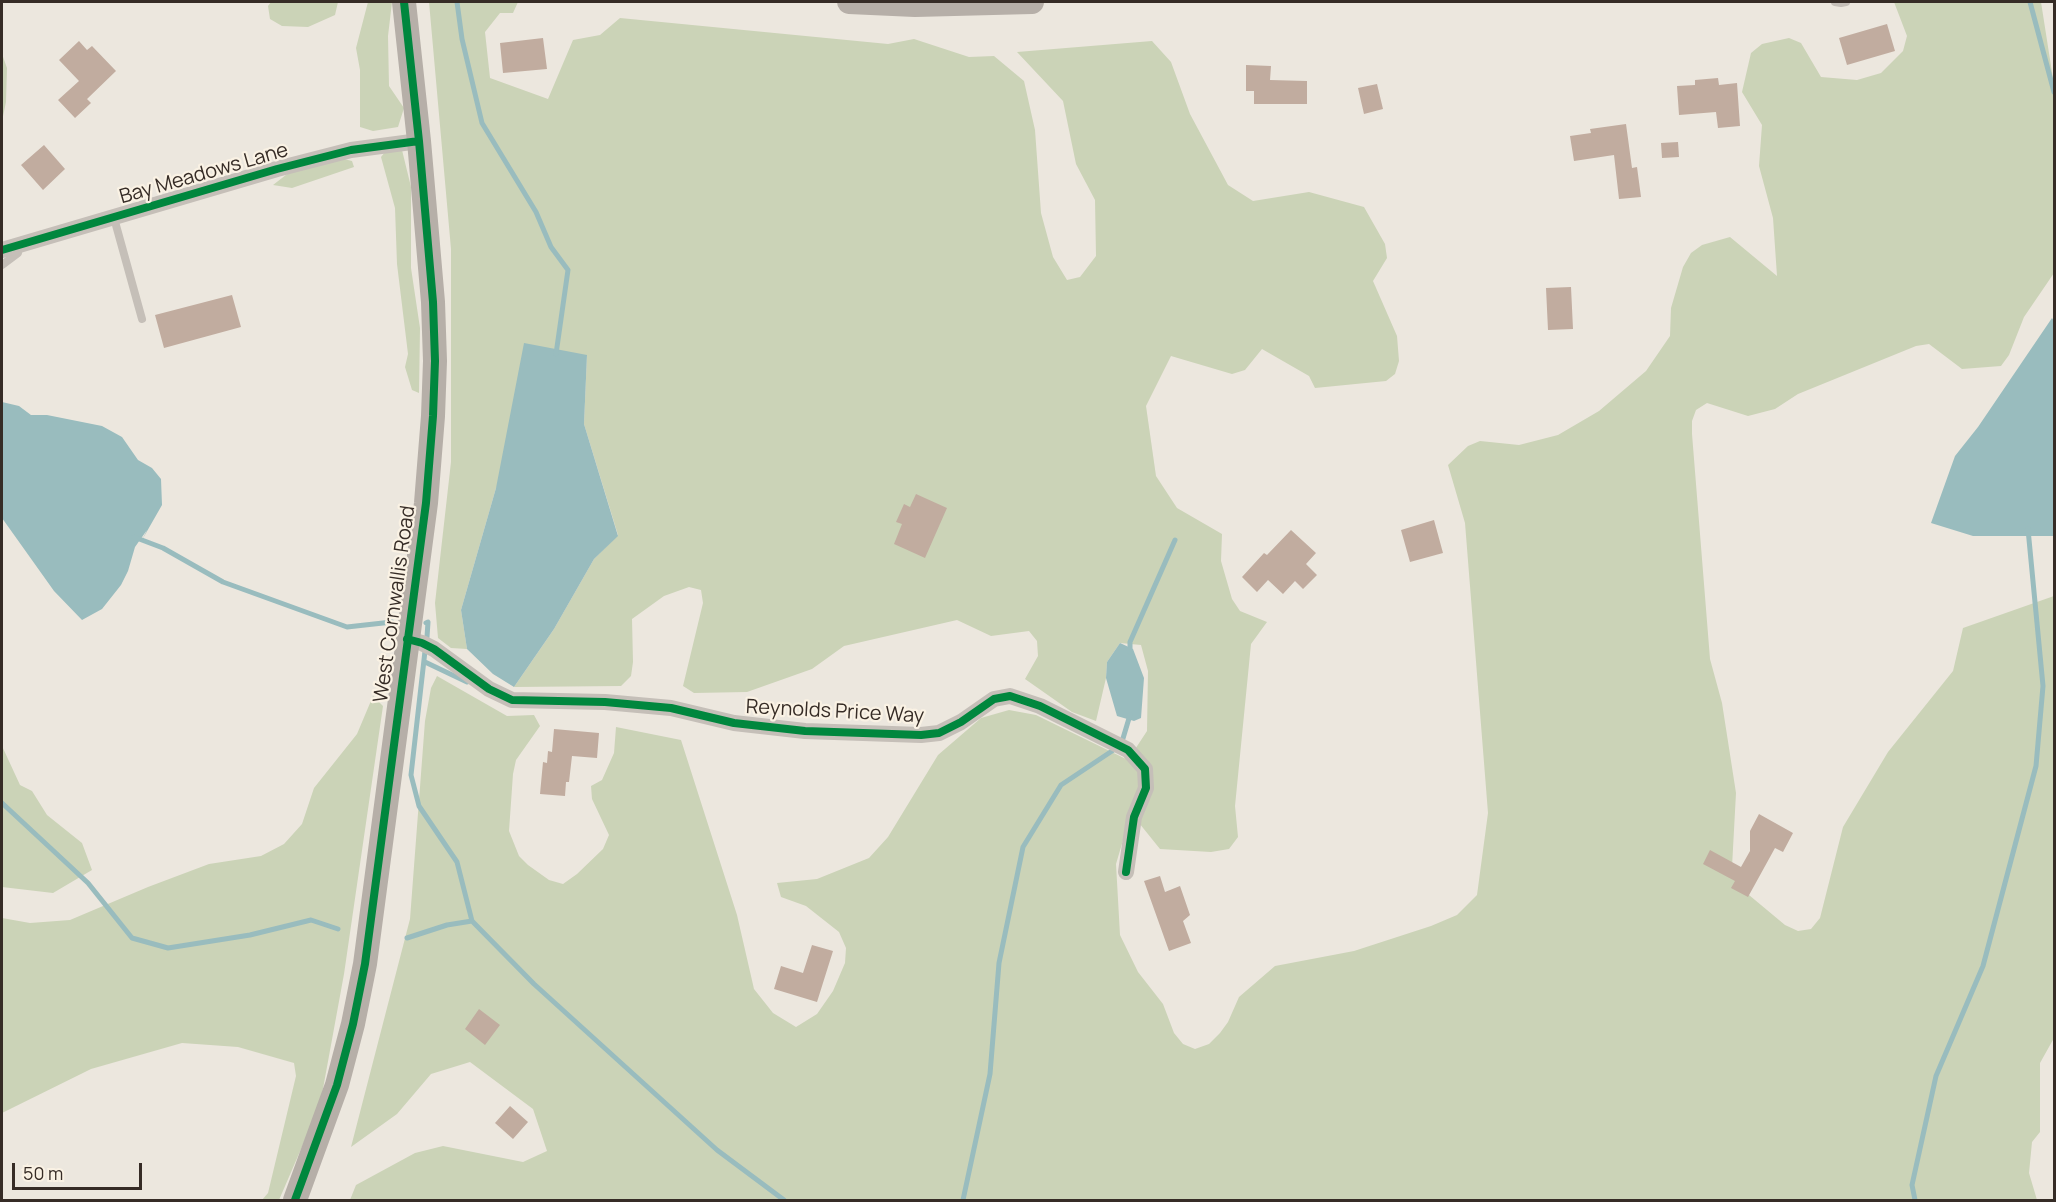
<!DOCTYPE html>
<html>
<head>
<meta charset="utf-8">
<style>
  body { margin:0 }
  #map { position:relative; width:2056px; height:1202px; overflow:hidden; background:#ece7de; font-family:Manrope,sans-serif }
  canvas { display:block }
  .frame { position:absolute; inset:0; border:3px solid #362c26; pointer-events:none }
  .scale { position:absolute; left:12px; top:1163px; width:130px; height:27px; box-sizing:border-box; border:3px solid #362c26; border-top:0; padding-left:8px; font-size:18px; line-height:21px; white-space:nowrap; color:#362c26; -webkit-text-stroke:4px #faf2e4; paint-order:stroke }
</style>
</head>
<body>
<div id="map">
<canvas width="2056" height="1202"></canvas>
<div class="frame"></div>
<div class="scale">50 m</div>
</div>
<script>
const ctx = document.querySelector('canvas').getContext('2d');
ctx.lineJoin = 'round';
function fillPath(path, color) { ctx.fillStyle = color; ctx.fill(path, 'evenodd'); }
const poly = rows => new Path2D(rows.map(r => 'M' + r).join(''));
function trace(path, color, width, dash) { ctx.strokeStyle = color; ctx.lineWidth = width; ctx.lineCap = dash ? 'butt' : 'round'; ctx.setLineDash(dash || []); ctx.stroke(path); }
function write(font, color, halo, rows, align = 'center') {
  ctx.font = font + ' Manrope,sans-serif'; ctx.lineWidth = 4.5; ctx.setLineDash([]); ctx.textBaseline = 'middle'; ctx.strokeStyle = halo; ctx.fillStyle = color; for (const [text, x, y, turn = 0] of rows) {
    ctx.save(); ctx.translate(x, y); ctx.rotate((+turn || 0) * Math.PI / 180); ctx.textAlign = isNaN(turn) ? turn : align; if (halo) ctx.strokeText(text, 0, 0); ctx.fillText(text, 0, 0); ctx.restore();
  }
}
fillPath(poly([
  [271,2,338,2,335,15,308,27,282,26,270,19,268,6],
  [368,2,392,2,388,36,389,86,404,108,398,127,373,131,360,127,360,70,356,48],
  [429,2,518,2,513,13,500,13,485,32,490,78,548,99,573,40,600,35,620,18,888,44,914,39,969,57,994,56,1024,81,1035,130,1041,213,1053,257,1067,280,1080,277,1096,256,1095,200,1076,164,1063,101,1017,52,1152,41,1171,62,1190,114,1228,185,1253,201,1309,192,1364,207,1385,244,1387,258,1373,281,1397,336,1399,361,1395,374,1386,381,1315,388,1309,376,1262,349,1245,370,1232,374,1171,356,1146,406,1156,476,1177,508,1222,534,1221,561,1232,599,1240,611,1267,622,1251,644,1235,806,1238,837,1229,849,1211,852,1160,849,1131,813,1116,864,1120,935,1138,972,1163,1004,1174,1033,1183,1044,1195,1049,1209,1044,1220,1033,1228,1022,1239,997,1275,966,1354,951,1431,926,1457,915,1477,895,1488,813,1465,523,1448,465,1468,446,1480,441,1519,445,1558,435,1599,411,1646,371,1670,336,1671,308,1683,267,1691,253,1702,245,1730,237,1777,276,1773,218,1759,166,1762,125,1742,92,1751,53,1762,44,1789,38,1801,43,1821,77,1857,80,1881,73,1903,51,1907,36,1894,2,2041,2,2054,85,2054,273,2024,317,2009,355,2001,366,1962,369,1929,344,1916,346,1798,394,1775,409,1748,416,1707,403,1696,410,1692,421,1692,434,1710,659,1722,703,1736,793,1732,867,1743,890,1785,925,1798,931,1811,929,1820,918,1843,827,1888,752,1953,671,1963,628,2054,596,2054,1038,2040,1063,2040,1132,2032,1142,2029,1173,2037,1200,350,1200,356,1185,415,1153,443,1146,523,1162,547,1151,533,1109,470,1062,431,1074,397,1114,351,1147,410,919,425,721,431,688,437,676,507,716,534,715,540,726,516,760,513,774,509,831,519,856,528,865,549,880,563,884,577,874,603,849,609,835,592,799,591,786,602,780,614,753,616,727,681,740,737,915,754,989,773,1013,796,1027,817,1014,833,991,845,963,846,948,839,932,806,906,781,897,777,883,817,879,869,858,888,837,938,755,981,718,1009,710,1036,715,1128,760,1147,731,1148,671,1141,645,1120,643,1107,662,1106,678,1096,721,1072,712,1025,679,1038,656,1037,641,1029,631,991,636,957,620,844,646,812,669,747,692,694,693,683,686,703,603,701,590,689,587,664,596,632,619,633,662,631,676,621,686,514,687,554,629,594,559,618,535,584,424,587,355,496,488,461,610,467,649,451,648,438,638,435,603,451,462,451,249],
  [2,54,7,68,6,102,2,121],
  [402,150,411,187,411,268,420,328,419,393,412,390,405,367,408,354,397,264,395,208,381,157,385,152],
  [344,159,352,161,354,167,292,188,273,185,291,171],
  [373,696,383,706,344,974,320,1105,279,1200,262,1200,268,1193,296,1076,294,1063,238,1047,182,1043,91,1069,2,1113,2,918,30,923,70,920,148,887,209,864,261,856,284,844,302,824,314,788,357,734],
  [2,746,20,785,32,791,47,815,82,843,92,870,53,893,2,887]
]), '#cbd3b7');
fillPath(poly([
  [2052,318,2054,321,2054,536,1973,536,1931,523,1955,456,1978,427],
  [524,343,587,355,584,424,618,536,594,559,554,629,514,687,493,674,467,649,461,610,496,488],
  [2,402,19,406,31,415,47,415,102,426,122,437,138,460,152,468,161,479,162,505,142,540,147,530,135,547,128,571,121,585,102,609,82,620,54,591,2,518],
  [1120,643,1133,649,1144,678,1141,718,1134,721,1117,716,1106,678,1107,662]
]), '#99bcbe');
trace(poly([
  [457,2,462,39,482,123,536,212,551,247,568,270,556,354],
  [2030,2,2054,92],
  [134,537,163,548,223,582,347,627,392,622],
  [426,623,428,622,427,637],
  [425,651,411,775,419,806,457,862,472,921,534,984,717,1150,784,1200],
  [1130,652,1130,642,1175,540],
  [425,662,467,682],
  [2,803,88,883,132,938,168,948,250,935,311,920,338,929],
  [407,938,447,925,472,921],
  [963,1200,990,1074,999,963,1023,847,1061,785,1121,745,1130,715],
  [1915,1200,1912,1185,1936,1076,1983,966,2036,766,2043,686,2028,529]
]), '#99bcbe', 5);
fillPath(poly([
  [1887,24,1895,51,1847,65,1839,38],
  [543,38,547,69,503,73,500,43],
  [79,41,87,50,92,46,116,71,87,99,91,103,75,118,58,100,79,81,59,60],
  [1246,65,1271,66,1270,80,1307,81,1307,104,1254,104,1254,91,1246,91],
  [1718,78,1719,85,1737,83,1740,126,1718,128,1716,112,1679,115,1677,86,1695,85,1695,80],
  [1377,84,1383,109,1364,114,1358,88],
  [1626,124,1632,168,1637,167,1641,197,1619,199,1614,155,1574,161,1570,136,1591,133,1590,129],
  [1678,142,1679,157,1662,158,1661,143],
  [44,145,65,169,43,190,21,165],
  [1571,287,1573,329,1548,330,1546,288],
  [232,295,241,327,164,348,155,315],
  [916,494,947,508,925,558,894,544,902,524,896,522,904,504,910,507],
  [1434,520,1443,553,1410,562,1401,530],
  [1291,530,1316,553,1306,564,1317,575,1303,589,1295,581,1283,594,1268,580,1257,592,1242,577,1264,553,1267,555],
  [554,729,599,733,597,758,572,756,569,782,566,782,565,796,540,794,543,762,547,763,548,751,552,752],
  [1759,814,1793,833,1783,852,1775,848,1748,897,1731,888,1735,881,1703,864,1710,850,1741,867,1750,851,1750,831],
  [1160,876,1165,892,1180,886,1190,915,1183,921,1191,943,1169,951,1144,881],
  [812,945,833,951,817,1002,774,989,781,966,803,973],
  [479,1009,500,1025,485,1045,465,1029],
  [510,1106,528,1122,513,1139,495,1123]
]), '#c1ac9f');
trace(poly([
  [1835,2,1841,3,1846,2],
  [114,218,142,319],
  [2,265,18,253,19,246]
]), '#c5bfb8', 8);
trace(poly([
  [2,250,277,169,351,150,419,141],
  [407,639,422,643,434,649,489,689,512,700,605,702,671,708,734,723,805,731,921,735,939,733,961,722,994,699,1010,696,1040,706,1128,750,1145,769,1146,788,1134,817,1126,872]
]), '#c5bfb8', 16);
trace(poly([
  [849,2,915,5,1032,2],
  [295,1200,337,1085,353,1024,365,964,426,503,433,416,435,361,433,302,419,141,404,2]
]), '#b6afa8', 24);
trace(poly([
  [2,250,277,169,351,150,419,141],
  [407,639,422,643,434,649,489,689,512,700,605,702,671,708,734,723,805,731,921,735,939,733,961,722,994,699,1010,696,1040,706,1128,750,1145,769,1146,788,1134,817,1126,872],
  [295,1200,337,1085,353,1024,365,964,426,503,433,416,435,361,433,302,419,141,404,2]
]), '#00873e', 8);
write('20px', '#362c26', '#faf2e4', [
  ["Bay Meadows Lane",204,174,-16],
  ["West Cornwallis Road",395,604,-82],
  ["Reynolds Price Way",835,712,3]
]);
</script>
</body>
</html>
